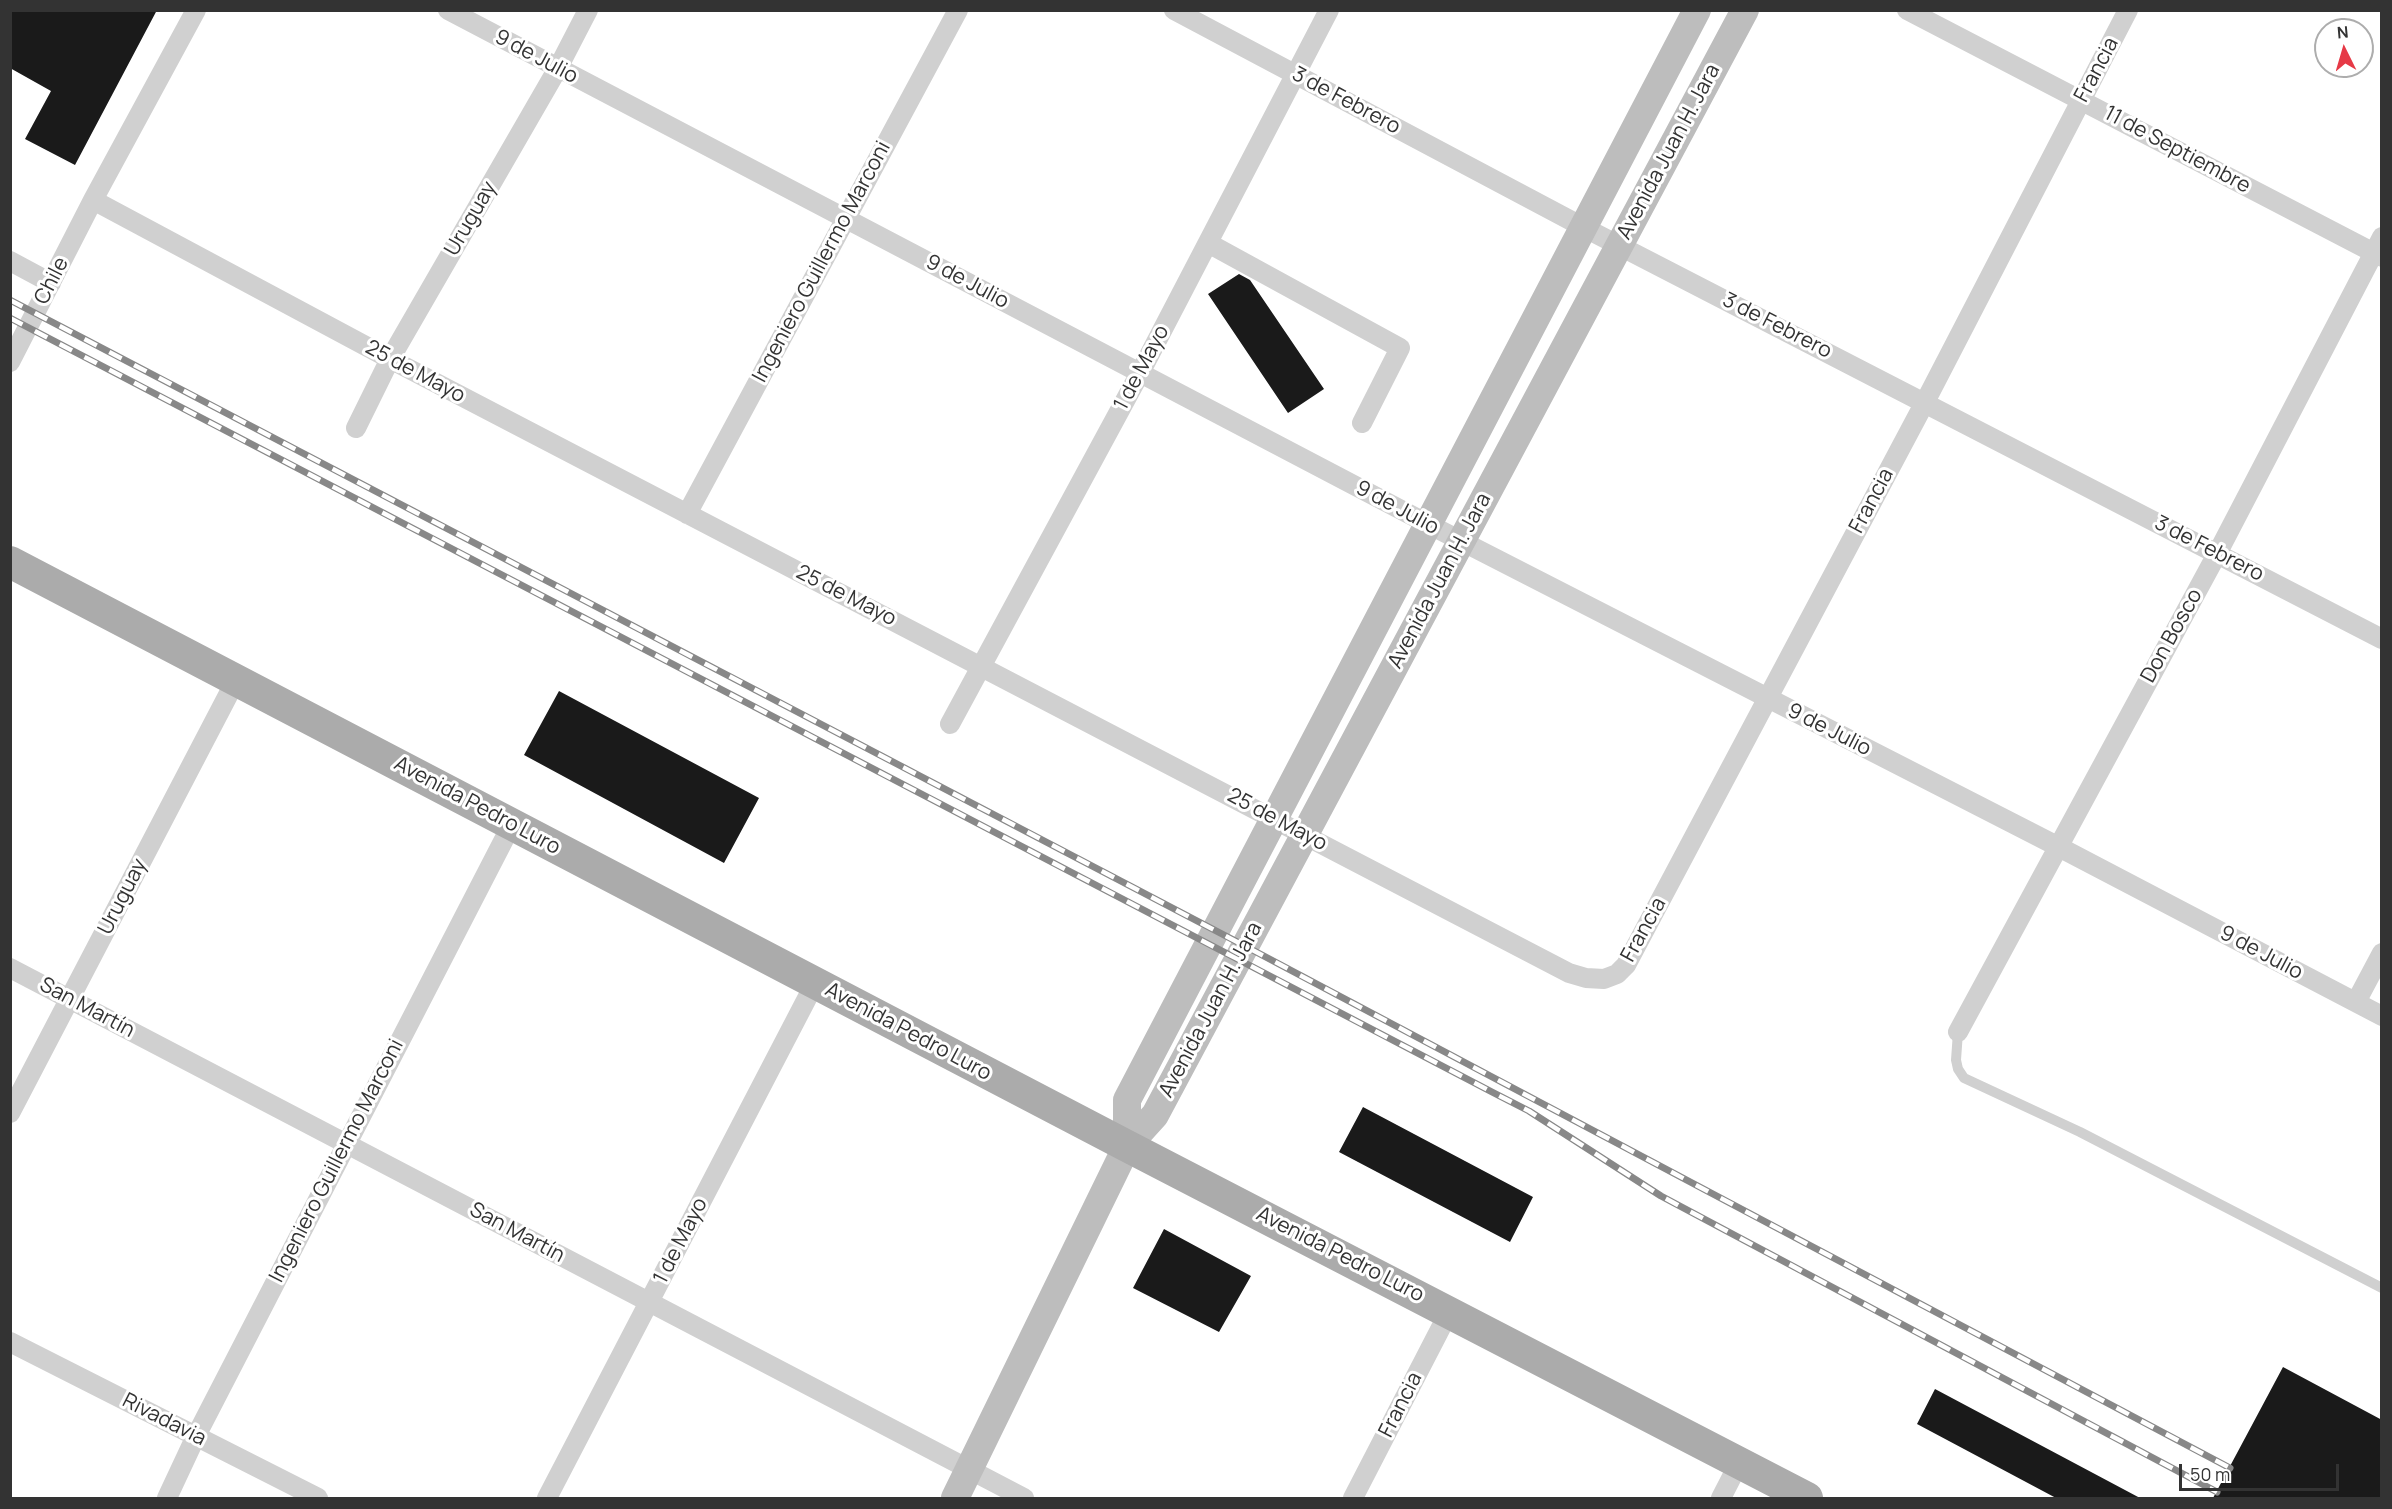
<!DOCTYPE html>
<html>
<head>
<meta charset="utf-8">
<style>
  body { margin:0 }
  #map { position:relative; width:2392px; height:1509px; overflow:hidden; background:#fff; font-family:Manrope,sans-serif }
  canvas { display:block }
  .frame { position:absolute; inset:0; border:12px solid #333; pointer-events:none }
  .north { position:absolute; left:2314px; top:18px; width:60px; height:60px; box-sizing:border-box; background:#fff; border:2px solid #adadad; border-radius:50%; rotate:355deg; font-size:16px; font-weight:700; line-height:24px; text-align:center; color:#333 }
  .north::after { content:''; display:block; margin:auto; width:21px; height:27px; background:#e63946; clip-path:polygon(50% 0,100% 100%,50% 72%,0 100%) }
  .scale { position:absolute; left:2179px; top:1464px; width:160px; height:27px; box-sizing:border-box; border:3px solid #333; border-top:0; padding-left:8px; font-size:18px; line-height:21px; white-space:nowrap; color:#333; -webkit-text-stroke:4px #fff; paint-order:stroke }
</style>
</head>
<body>
<div id="map">
<canvas width="2392" height="1509"></canvas>
<div class="frame"></div>
<div class="north">N</div>
<div class="scale">50 m</div>
</div>
<script>
const ctx = document.querySelector('canvas').getContext('2d');
ctx.lineJoin = 'round';
function fillPath(path, color) { ctx.fillStyle = color; ctx.fill(path, 'evenodd'); }
const poly = rows => new Path2D(rows.map(r => 'M' + r).join(''));
function trace(path, color, width, dash) { ctx.strokeStyle = color; ctx.lineWidth = width; ctx.lineCap = dash ? 'butt' : 'round'; ctx.setLineDash(dash || []); ctx.stroke(path); }
function write(font, color, halo, rows, align = 'center') {
  ctx.font = font + ' Manrope,sans-serif'; ctx.lineWidth = 6; ctx.setLineDash([]); ctx.textBaseline = 'middle'; ctx.strokeStyle = halo; ctx.fillStyle = color; for (const [text, x, y, turn = 0] of rows) {
    ctx.save(); ctx.translate(x, y); ctx.rotate((+turn || 0) * Math.PI / 180); ctx.textAlign = isNaN(turn) ? turn : align; if (halo) ctx.strokeText(text, 0, 0); ctx.fillText(text, 0, 0); ctx.restore();
  }
}
fillPath(poly([
  [10,10,157,10,75,165,25,139,51,91,10,68],
  [1239,274,1250,280,1324,389,1288,413,1208,294],
  [559,691,759,798,724,863,524,755],
  [1363,1107,1533,1197,1510,1242,1339,1152],
  [1164,1229,1251,1276,1219,1332,1133,1288],
  [2283,1367,2382,1420,2382,1498,2213,1498],
  [1935,1389,2140,1498,2056,1498,1917,1424]
]), '#1a1a1a');
trace(poly([
  [1958,1032,1956,1060,1958,1069,1964,1078,2080,1132,2382,1288]
]), '#d0d0d0', 10);
trace(poly([
  [448,10,1428,524,2057,846,2382,1016],
  [1174,10,1583,227,2382,639],
  [1907,10,2382,257],
  [93,200,390,359,1569,973,1586,978,1604,979,1617,974,1626,965,1925,402,2128,10],
  [1208,243,1400,348,1362,423],
  [10,261,51,283],
  [10,362,93,200,196,10],
  [356,428,390,359,558,68,588,10],
  [687,514,958,10],
  [950,724,1140,373,1329,10],
  [10,968,1024,1498],
  [2356,1002,2382,953],
  [1958,1032,2217,554,2382,237],
  [10,1113,236,680],
  [10,1342,318,1498],
  [167,1498,196,1436,512,824],
  [547,1498,815,983],
  [1353,1498,1449,1312],
  [1721,1498,1739,1463]
]), '#d0d0d0', 20);
trace(poly([
  [1127,1146,1127,1100,1697,10],
  [955,1498,1127,1146,1155,1115,1745,10]
]), '#bdbdbd', 28);
trace(poly([
  [10,562,1127,1146,1807,1498]
]), '#ababab', 32);
const rail = poly([
  [10,300,1245,946,2230,1468],
  [10,318,1492,1092,1529,1111,1661,1196,2217,1492]
]);
trace(rail, '#888', 7);
trace(rail, '#fff', 4.5, [14]);
write('21px', '#333', '#fff', [
  ["9 de Julio",536,57,28],
  ["Francia",2097,70,-62],
  ["3 de Febrero",1346,101,28],
  ["11 de Septiembre",2177,150,28],
  ["Avenida Juan H. Jara",1669,152,-62],
  ["Uruguay",471,219,-60],
  ["Ingeniero Guillermo Marconi",822,262,-62],
  ["Chile",52,281,-63],
  ["9 de Julio",967,282,28],
  ["3 de Febrero",1777,326,27],
  ["1 de Mayo",1142,368,-62],
  ["25 de Mayo",415,372,28],
  ["Francia",1872,501,-62],
  ["9 de Julio",1397,508,28],
  ["3 de Febrero",2209,549,27],
  ["Avenida Juan H. Jara",1440,581,-62],
  ["25 de Mayo",846,596,27],
  ["Don Bosco",2172,636,-61],
  ["9 de Julio",1829,730,27],
  ["Avenida Pedro Luro",477,806,28],
  ["25 de Mayo",1277,820,28],
  ["Uruguay",123,897,-63],
  ["Francia",1644,930,-61],
  ["9 de Julio",2261,953,28],
  ["San Martín",87,1008,28],
  ["Avenida Juan H. Jara",1211,1010,-62],
  ["Avenida Pedro Luro",908,1032,28],
  ["Ingeniero Guillermo Marconi",337,1161,-63],
  ["San Martín",517,1233,28],
  ["1 de Mayo",681,1241,-63],
  ["Avenida Pedro Luro",1340,1255,27],
  ["Francia",1401,1405,-63],
  ["Rivadavia",164,1420,27]
]);
</script>
</body>
</html>
